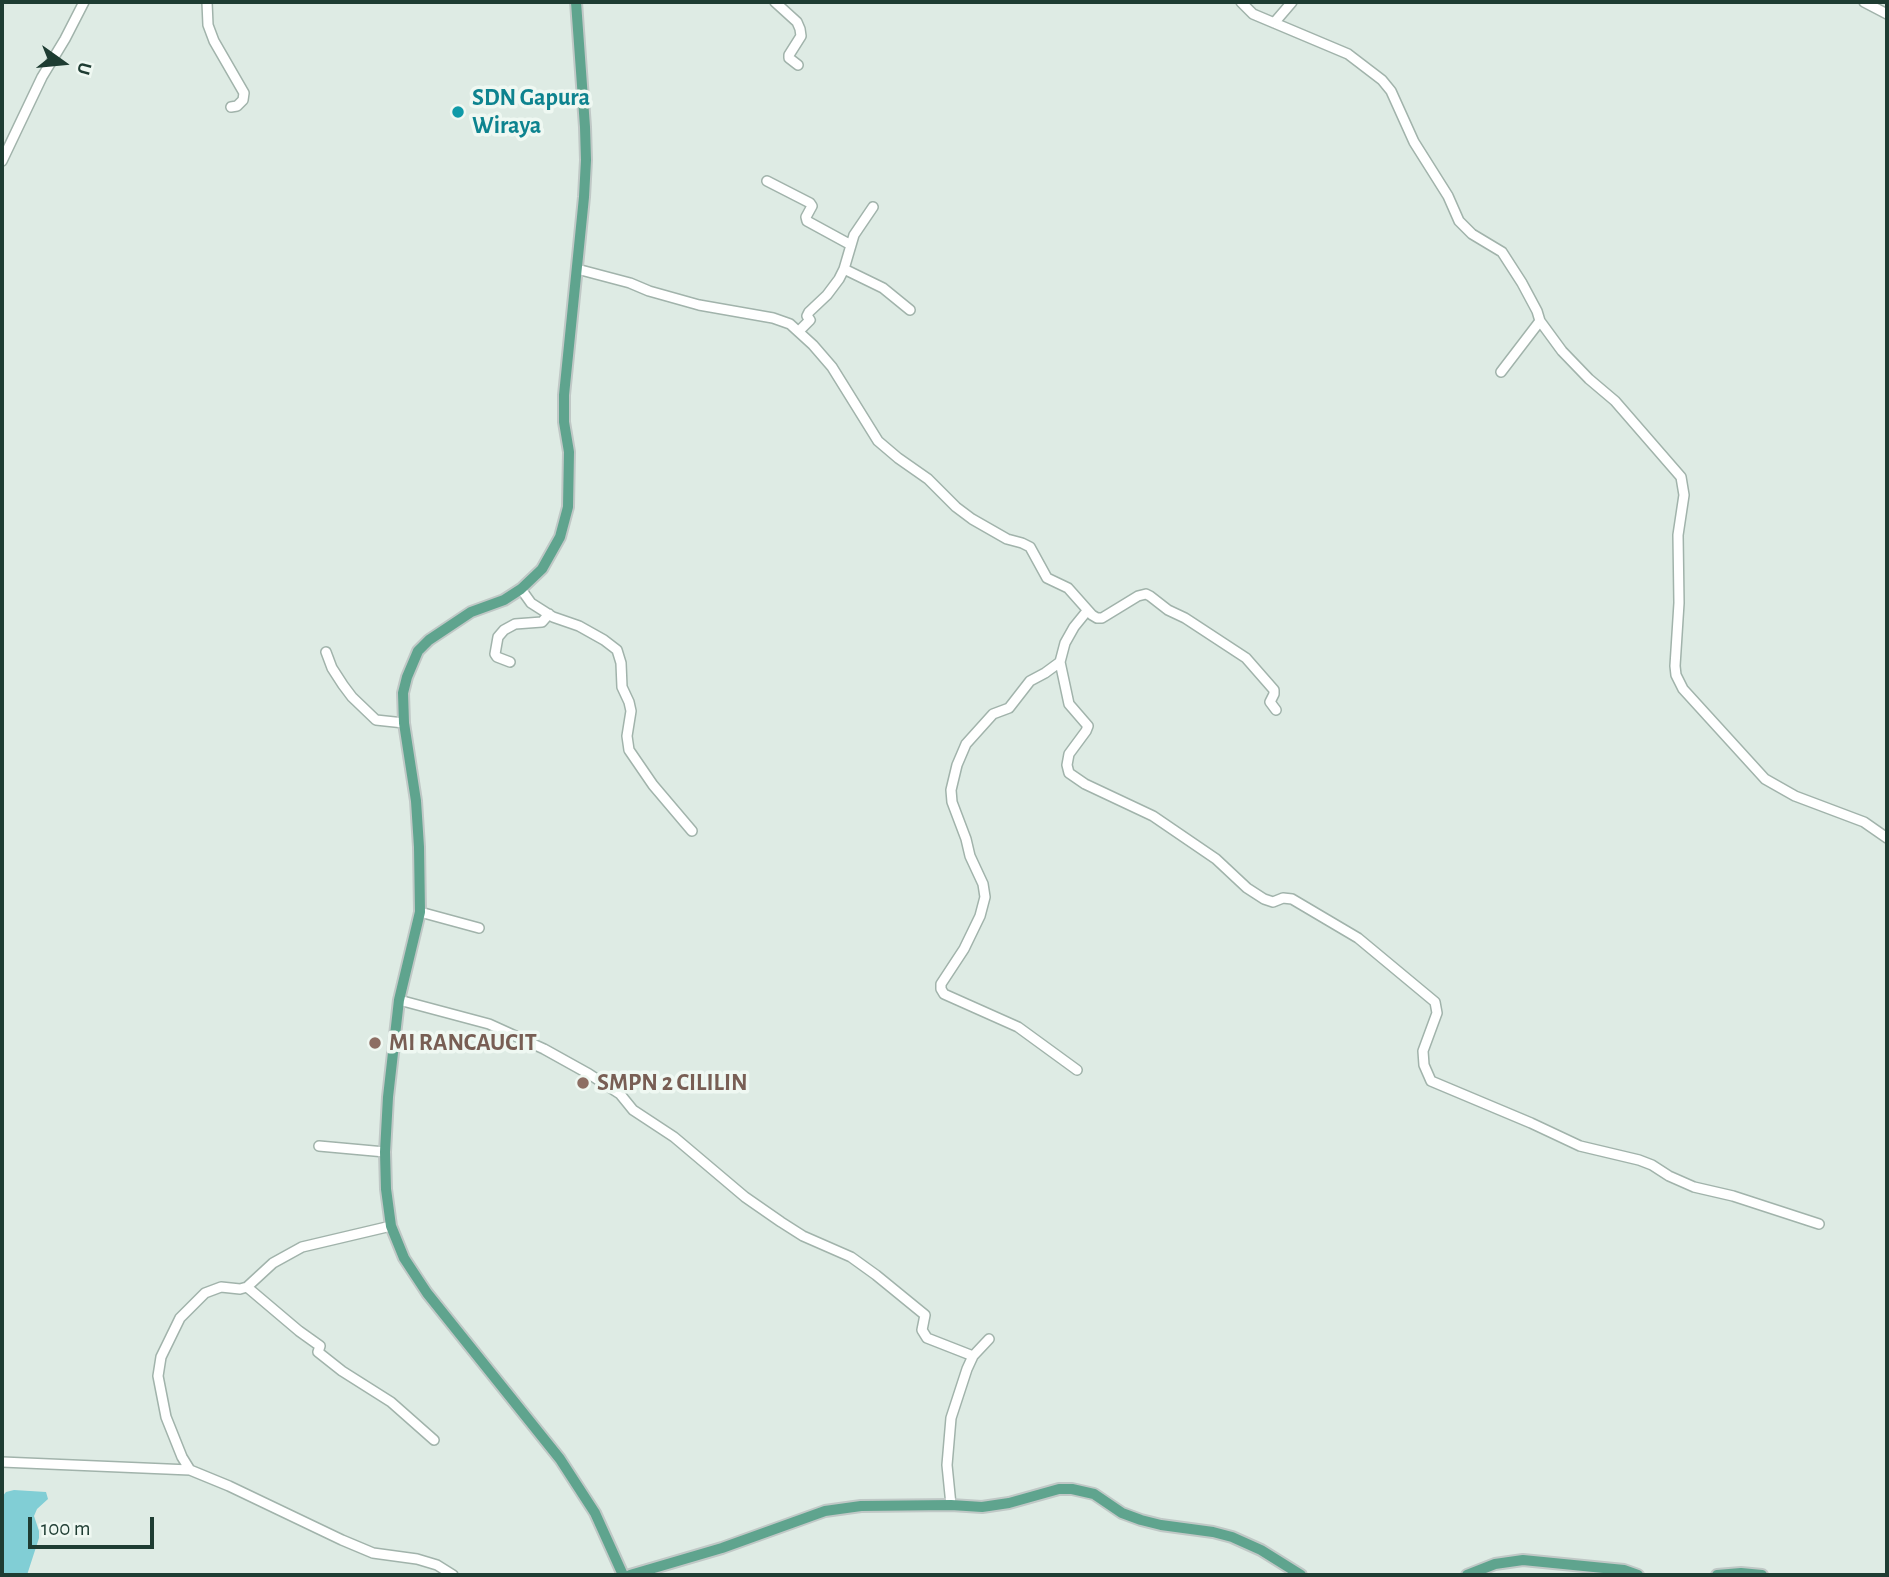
<!DOCTYPE html>
<html>
<head>
<meta charset="utf-8">
<style>
  body { margin:0 }
  #map { position:relative; width:1889px; height:1577px; overflow:hidden; background:#deebe4; font-family:"Alegreya Sans",sans-serif }
  canvas { display:block }
  .frame { position:absolute; inset:0; border:4px solid #1e3c32; pointer-events:none }
  .north { position:absolute; left:28px; top:28px; width:70px; height:70px; -webkit-text-stroke:5px #eff8f2; paint-order:stroke; rotate:105deg; font-size:19px; font-weight:700; line-height:28px; text-align:center; color:#1e3c32 }
  .north::after { content:''; display:block; margin:auto; width:24px; height:32px; background:#1e3c32; clip-path:polygon(50% 0,100% 100%,50% 72%,0 100%) }
  .scale { position:absolute; left:28px; top:1517px; width:126px; height:32px; box-sizing:border-box; border:4px solid #1e3c32; border-top:0; padding-left:9px; font-size:21px; line-height:24px; white-space:nowrap; color:#1e3c32; -webkit-text-stroke:5px #eff8f2; paint-order:stroke }
</style>
</head>
<body>
<div id="map">
<canvas width="1889" height="1577"></canvas>
<div class="frame"></div>
<div class="north">U</div>
<div class="scale">100 m</div>
</div>
<script>
const ctx = document.querySelector('canvas').getContext('2d');
ctx.lineJoin = 'round';
function fillPath(path, color) { ctx.fillStyle = color; ctx.fill(path, 'evenodd'); }
const poly = rows => new Path2D(rows.map(r => 'M' + r).join(''));
function trace(path, color, width, dash) { ctx.strokeStyle = color; ctx.lineWidth = width; ctx.lineCap = dash ? 'butt' : 'round'; ctx.setLineDash(dash || []); ctx.stroke(path); }
function write(font, color, halo, rows, align = 'center') {
  ctx.font = font + ' "Alegreya Sans",sans-serif'; ctx.lineWidth = 7; ctx.setLineDash([]); ctx.textBaseline = 'middle'; ctx.strokeStyle = halo; ctx.fillStyle = color; for (const [text, x, y, turn = 0] of rows) {
    ctx.save(); ctx.translate(x, y); ctx.rotate((+turn || 0) * Math.PI / 180); ctx.textAlign = isNaN(turn) ? turn : align; if (halo) ctx.strokeText(text, 0, 0); ctx.fillText(text, 0, 0); ctx.restore();
  }
}
fillPath(poly([
  [14,1490,46,1492,48,1499,37,1509,34,1516,39,1531,39,1538,27,1575,2,1575,2,1497,6,1492]
]), '#81ced5');
const minor = poly([
  [207,2,208,25,214,41,244,93,243,100,237,106,231,107],
  [775,2,797,22,800,29,801,36,789,55,789,58,798,65],
  [1241,2,1253,14,1348,54,1382,80,1391,91,1414,142,1448,196,1459,221,1472,234,1502,252,1522,283,1537,311,1540,321,1562,351,1589,379,1615,401,1681,477,1684,495,1678,535,1679,603,1675,666,1676,675,1683,689,1765,779,1795,796,1864,822,1887,838],
  [1864,2,1887,14],
  [1274,23,1292,2],
  [2,161,42,77,65,39,84,2],
  [767,181,810,203,812,206,806,217,807,221,851,245],
  [577,269,630,283,649,291,699,305,773,318,790,324,813,345,832,367,878,441,898,458,928,479,956,507,972,519,1007,539,1022,543,1030,547,1047,578,1068,588,1092,615,1097,618,1102,618,1138,596,1146,594,1150,596,1168,610,1185,618,1246,658,1274,690,1274,694,1270,702,1276,710],
  [844,269,883,288,910,310],
  [799,331,810,320,807,316,809,312,827,295,839,279,844,269,854,235,873,207],
  [1501,372,1540,321],
  [521,589,531,603,553,617,579,626,604,640,617,650,621,663,622,687,629,702,631,711,627,736,629,750,653,785,692,831],
  [1087,611,1074,627,1065,643,1060,662,1069,704,1088,726,1086,731,1069,754,1067,765,1069,773,1085,784,1153,816,1216,859,1247,888,1264,899,1273,902,1283,898,1292,899,1358,938,1435,1002,1437,1013,1423,1051,1424,1065,1431,1081,1531,1123,1580,1146,1639,1160,1652,1165,1669,1176,1694,1187,1733,1196,1819,1224],
  [326,652,332,668,343,685,352,697,376,720,404,723],
  [510,662,497,657,495,654,498,637,504,630,515,624,542,622,549,614],
  [1060,662,1045,673,1030,681,1009,708,993,714,966,744,957,765,951,790,952,802,966,839,970,856,983,884,985,897,980,916,964,949,941,984,941,989,944,994,1018,1027,1077,1070],
  [420,912,479,928],
  [399,1000,489,1024,544,1049,589,1074,620,1094,633,1110,674,1137,745,1197,781,1222,803,1236,851,1257,876,1275,925,1315,922,1330,927,1338,973,1356,967,1369,951,1418,947,1465,951,1505],
  [319,1146,385,1152],
  [247,1287,299,1331,320,1346,318,1352,342,1371,391,1402,434,1440],
  [973,1356,989,1339],
  [2,1462,190,1470,229,1486,342,1540,373,1553,417,1559,437,1565,453,1575],
  [190,1470,182,1457,166,1417,158,1376,161,1357,180,1318,205,1293,221,1287,240,1289,247,1287,273,1263,302,1247,391,1226]
]);
const major = poly([
  [576,2,585,127,586,160,584,197,564,395,564,422,569,452,568,507,560,537,542,569,521,589,504,600,471,612,429,640,418,651,407,677,403,693,404,723,416,801,419,847,420,912,399,1000,388,1097,385,1152,386,1189,391,1226,404,1258,427,1293,560,1459,595,1513,623,1575],
  [630,1575,722,1548,825,1511,861,1506,951,1505,982,1507,1009,1503,1059,1489,1072,1489,1094,1494,1122,1513,1141,1520,1161,1525,1213,1532,1232,1537,1261,1550,1301,1575],
  [1467,1575,1495,1564,1523,1560,1624,1570,1638,1575],
  [1717,1575,1741,1573,1762,1575]
]);
trace(minor, '#a1b3ab', 12);
trace(major, '#c0c8c6', 14);
trace(minor, '#fff', 9);
trace(major, '#5fa48e', 10);
for (const [x, y, r, color] of [
  [458,112,7,"#0f9aa8"],
  [375,1043,7,"#8d6e63"],
  [583,1083,7,"#8d6e63"]
]) { const dot = new Path2D(); dot.arc(x, y, r, 0, 2 * Math.PI); ctx.fillStyle = color; ctx.fill(dot); trace(dot, '#eff8f2', 2.5); }
write('bold 24px', '#0d838f', '#eff8f2', [
  ["SDN Gapura",472,98],
  ["Wiraya",472,126]
], 'left');
write('bold 24px', '#785e54', '#eff8f2', [
  ["MI RANCAUCIT",389,1043],
  ["SMPN 2 CILILIN",597,1083]
], 'left');
</script>
</body>
</html>
